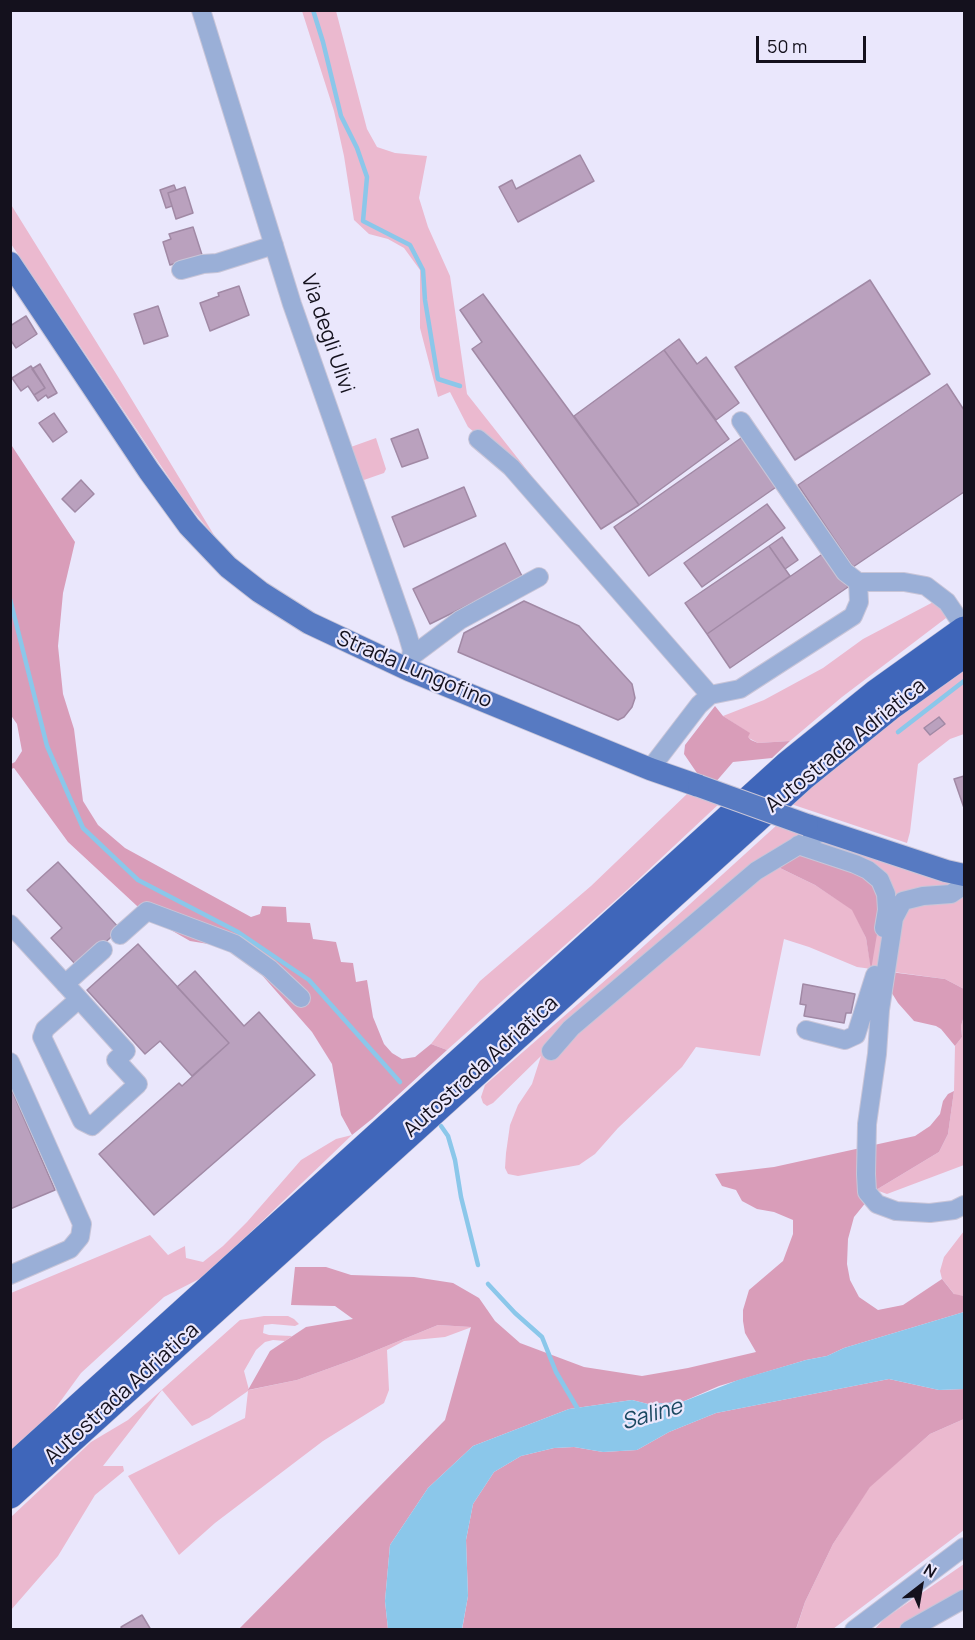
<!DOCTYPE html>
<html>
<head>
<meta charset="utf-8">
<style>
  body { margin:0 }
  #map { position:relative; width:975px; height:1640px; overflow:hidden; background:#eae7fc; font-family:Manrope,sans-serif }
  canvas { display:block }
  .frame { position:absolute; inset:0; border:12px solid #14111d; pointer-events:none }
  .north { position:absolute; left:891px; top:1556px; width:60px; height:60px; -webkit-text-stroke:4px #eae7fc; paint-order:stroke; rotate:31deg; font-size:16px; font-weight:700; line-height:24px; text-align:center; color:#14111d }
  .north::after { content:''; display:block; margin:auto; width:21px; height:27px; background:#14111d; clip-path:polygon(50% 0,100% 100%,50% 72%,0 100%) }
  .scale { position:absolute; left:756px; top:36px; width:110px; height:27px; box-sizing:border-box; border:3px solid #14111d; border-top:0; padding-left:8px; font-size:18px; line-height:21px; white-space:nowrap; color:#14111d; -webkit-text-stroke:4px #eae7fc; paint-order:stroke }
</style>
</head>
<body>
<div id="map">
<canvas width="975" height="1640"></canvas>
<div class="frame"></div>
<div class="north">N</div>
<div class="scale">50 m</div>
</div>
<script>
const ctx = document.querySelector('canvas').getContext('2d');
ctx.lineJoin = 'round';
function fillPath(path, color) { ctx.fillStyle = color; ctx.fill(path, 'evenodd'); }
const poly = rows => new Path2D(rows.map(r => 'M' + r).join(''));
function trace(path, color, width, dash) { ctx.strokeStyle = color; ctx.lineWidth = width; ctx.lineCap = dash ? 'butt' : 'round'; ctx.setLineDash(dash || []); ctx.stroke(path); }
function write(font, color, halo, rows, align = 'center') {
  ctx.font = font + ' Manrope,sans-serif'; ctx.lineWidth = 4.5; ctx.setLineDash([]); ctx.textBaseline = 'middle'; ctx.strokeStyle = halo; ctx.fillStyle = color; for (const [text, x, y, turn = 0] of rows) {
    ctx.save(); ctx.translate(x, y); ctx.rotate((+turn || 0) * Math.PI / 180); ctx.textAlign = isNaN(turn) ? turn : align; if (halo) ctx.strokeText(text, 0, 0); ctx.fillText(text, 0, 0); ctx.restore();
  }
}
fillPath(poly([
  [302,11,336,11,367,129,377,147,395,153,427,156,419,198,428,227,450,276,467,394,613,579,487,443,468,427,450,392,438,397,420,328,420,270,404,248,388,239,369,234,354,220,344,156,334,111],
  [10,203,120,380,217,540,182,497,11,244],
  [376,438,386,469,384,473,361,481,348,448],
  [939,599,950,615,842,697,790,741,758,743,747,737,749,733,723,716,764,700,823,668,863,639],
  [964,669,964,734,950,739,918,764,910,832,907,843,791,804,888,724],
  [688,793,721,802,627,890,447,1050,431,1044,480,981,591,886],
  [778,824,964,886,964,989,945,979,857,967,809,947,784,939,760,1056,696,1047,682,1067,618,1128,595,1154,579,1165,518,1176,508,1174,505,1168,506,1153,510,1125,518,1105,532,1084,541,1056,493,1103,487,1106,483,1103,481,1097,485,1085,624,964],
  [761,864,869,878,871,967,866,938,853,910,815,885,780,868],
  [964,1016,964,1165,887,1194,876,1190,939,1152,948,1134,954,1091,955,1046,962,1037,961,1026],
  [352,1135,205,1276,164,1297,81,1373,49,1417,11,1452,11,1293,150,1235,168,1255,185,1246,186,1258,203,1262,223,1246,247,1222,301,1160,336,1139],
  [964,1231,964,1296,955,1295,942,1279,940,1271,944,1257],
  [264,1316,288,1316,294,1319,299,1324,295,1326,272,1324,264,1325,263,1333,269,1335,292,1336,285,1341,273,1340,265,1342,256,1350,244,1371,249,1390,297,1380,355,1359,438,1325,472,1327,445,1337,404,1341,387,1350,389,1390,384,1403,323,1441,215,1523,179,1555,128,1476,245,1418,248,1391,209,1418,192,1426,162,1390,103,1466,123,1466,124,1471,95,1495,58,1556,11,1610,11,1517,91,1442,128,1420,240,1320],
  [964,1419,964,1530,833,1629,796,1630,805,1602,833,1544,870,1486,930,1434],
  [964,1564,964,1594,904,1629,874,1630,884,1619]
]), '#ebb9cf');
fillPath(poly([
  [10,443,75,542,63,593,58,646,63,694,74,729,83,801,98,825,125,848,251,917,260,914,262,906,286,907,287,922,310,923,313,939,336,942,341,962,353,963,356,982,367,980,373,1017,384,1044,392,1053,402,1059,415,1057,431,1044,447,1050,372,1119,352,1135,341,1115,332,1064,312,1032,239,949,190,941,150,918,68,842,14,768,11,769,11,764,15,762,22,751,17,724,10,714],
  [715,706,723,716,750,733,748,737,751,740,758,743,790,741,772,758,733,762,714,784,699,776,684,754,685,745],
  [784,844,869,878,879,893,880,916,871,970,866,938,852,910,815,885,780,868,760,864],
  [890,972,945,979,964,989,964,1016,961,1026,962,1037,955,1046,941,1029,936,1026,914,1021,898,1003,890,990],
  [954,1091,948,1134,939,1152,876,1190,854,1217,848,1239,847,1264,850,1280,859,1297,878,1310,903,1305,942,1279,954,1294,964,1296,964,1312,844,1348,827,1356,806,1360,719,1386,682,1402,648,1404,632,1400,569,1409,473,1446,428,1488,390,1545,385,1601,388,1629,238,1630,445,1420,471,1327,438,1325,355,1359,297,1380,248,1390,270,1351,306,1327,353,1319,335,1306,291,1305,295,1267,326,1267,351,1275,414,1277,453,1283,479,1298,495,1321,520,1343,584,1367,642,1376,688,1368,756,1352,745,1333,743,1321,743,1310,749,1290,783,1261,793,1234,793,1220,774,1212,757,1209,742,1201,736,1190,722,1186,715,1174,774,1167,915,1136,930,1126,940,1114,943,1101,948,1094],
  [889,1379,939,1390,964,1389,964,1419,930,1434,870,1487,833,1544,805,1602,796,1629,462,1630,468,1596,466,1540,473,1504,494,1472,521,1456,554,1448,574,1447,603,1452,637,1450,669,1432,716,1413]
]), '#d99db9');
fillPath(poly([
  [964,1312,964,1389,939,1390,889,1379,716,1413,669,1432,637,1450,603,1452,574,1447,554,1448,521,1456,494,1472,473,1504,466,1540,468,1596,462,1629,388,1629,385,1601,390,1545,428,1488,473,1446,569,1409,632,1400,648,1404,682,1402,738,1380,806,1360,827,1356,844,1348]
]), '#8bc7ea');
trace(poly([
  [313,10,323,42,341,116,357,148,367,177,363,221,410,245,423,270,425,300,438,379,460,386],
  [10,599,47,746,83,828,138,880,238,932,309,980,400,1082],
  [898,732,964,681],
  [441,1126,448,1136,455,1160,461,1197,478,1265],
  [488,1284,515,1313,542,1337,556,1372,579,1411]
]), '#8bc7ea', 4.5);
const building = poly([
  [580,155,594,181,518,222,499,187,512,180,516,189,580,155],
  [174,185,176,190,168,193,172,206,166,208,160,190,174,185],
  [185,187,193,213,176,219,168,193,185,187],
  [193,227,204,261,183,261,170,265,163,242,171,239,169,234,193,227],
  [870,280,930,374,795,460,735,367,870,280],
  [239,286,249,315,210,331,200,303,219,296,218,293,239,286],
  [483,294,639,505,601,529,472,349,482,342,460,310,483,294],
  [158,306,168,336,144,344,134,314,158,306],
  [26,316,37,334,16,348,10,339,10,326,26,316],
  [679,339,697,364,706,357,739,403,716,420,664,350,679,339],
  [664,350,729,439,639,505,574,416,664,350],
  [40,364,57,393,48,398,46,395,38,401,34,395,45,388,32,369,40,364],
  [31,366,45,388,34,395,28,386,21,391,12,378,31,366],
  [947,384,964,410,964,492,853,567,798,485,947,384],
  [54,413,67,432,53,442,39,423,54,413],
  [418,429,428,458,402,467,391,439,418,429],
  [744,436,779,485,649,576,614,527,744,436],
  [81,480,94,494,75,512,62,499,81,480],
  [464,487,476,516,404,547,392,517,464,487],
  [767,504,785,528,702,587,684,563,767,504],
  [782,537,798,560,785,569,769,546,782,537],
  [505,543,523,578,430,624,413,589,505,543],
  [769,546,790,576,707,634,685,603,769,546],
  [824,553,848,587,730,668,707,634,824,553],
  [524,601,579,626,632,684,635,698,632,707,624,717,618,720,458,652,464,633,524,601],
  [939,717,945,724,930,735,924,728,939,717],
  [964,776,964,808,954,779,964,776],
  [58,862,120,929,78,967,51,938,62,928,27,890,58,862],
  [138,944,229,1043,192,1076,160,1041,145,1054,87,990,138,944],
  [195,971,244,1026,259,1012,315,1075,154,1215,99,1154,179,1083,182,1086,229,1043,177,987,195,971],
  [803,984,855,994,851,1013,846,1013,844,1023,804,1016,806,1005,800,1004,803,984],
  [10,1086,55,1190,10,1209,10,1086],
  [142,1615,151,1630,123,1630,121,1627,142,1615]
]);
fillPath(building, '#baa1be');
trace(building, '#a189a5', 1.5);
const minor = poly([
  [201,10,292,304,407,633,412,650,409,670],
  [181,270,203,264,217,263,274,245],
  [741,421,845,572,858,582,904,582,926,586,947,602,964,627],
  [478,439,511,467,710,695],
  [412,656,460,620,539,577],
  [650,769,699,705,710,695,740,689,853,616,859,602,858,582],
  [798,845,855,864,868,870,880,880,886,894,887,910,884,928],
  [964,885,951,894,923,896,903,901,894,918,880,1010,877,1054,867,1124,866,1174,867,1192,877,1204,896,1211,930,1213,954,1210,964,1205],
  [10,924,79,999,126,1051,116,1060,138,1084,92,1126,82,1121,42,1037,45,1029,79,999],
  [120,935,147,911,235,944,270,969,301,998],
  [65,984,103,950],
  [806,1030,845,1040,856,1035,875,975],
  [551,1051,571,1028,756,871,824,830],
  [10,1062,82,1224,80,1237,70,1249,10,1275],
  [854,1630,964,1547],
  [909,1630,964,1599]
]);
const major = poly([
  [10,263,149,471,189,526,228,567,260,592,309,623,409,670,650,769,699,786],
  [807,825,946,871,964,875]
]);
const highway = poly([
  [10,1469,787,765,876,693,964,630],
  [10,1495,803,777,891,706,964,654]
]);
trace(minor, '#c8c5d8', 20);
trace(major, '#c8c5d8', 24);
trace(highway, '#c8c5d8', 28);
trace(minor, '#9aafd7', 18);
trace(major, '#577ac2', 22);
trace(highway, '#3f66ba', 27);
const majorBridge = poly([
  [699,786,807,825]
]);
trace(majorBridge, '#c8c5d8', 24, []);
trace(majorBridge, '#577ac2', 22);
write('21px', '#14111d', '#eae7fc', [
  ["Via degli Ulivi",327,334,71],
  ["Strada Lungofino",414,670,23],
  ["Autostrada Adriatica",846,746,-39],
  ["Autostrada Adriatica",481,1067,-42],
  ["Autostrada Adriatica",122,1394,-42]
]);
write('italic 22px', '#194861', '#eae7fc', [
  ["Saline",652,1415,-16]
]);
</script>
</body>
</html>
